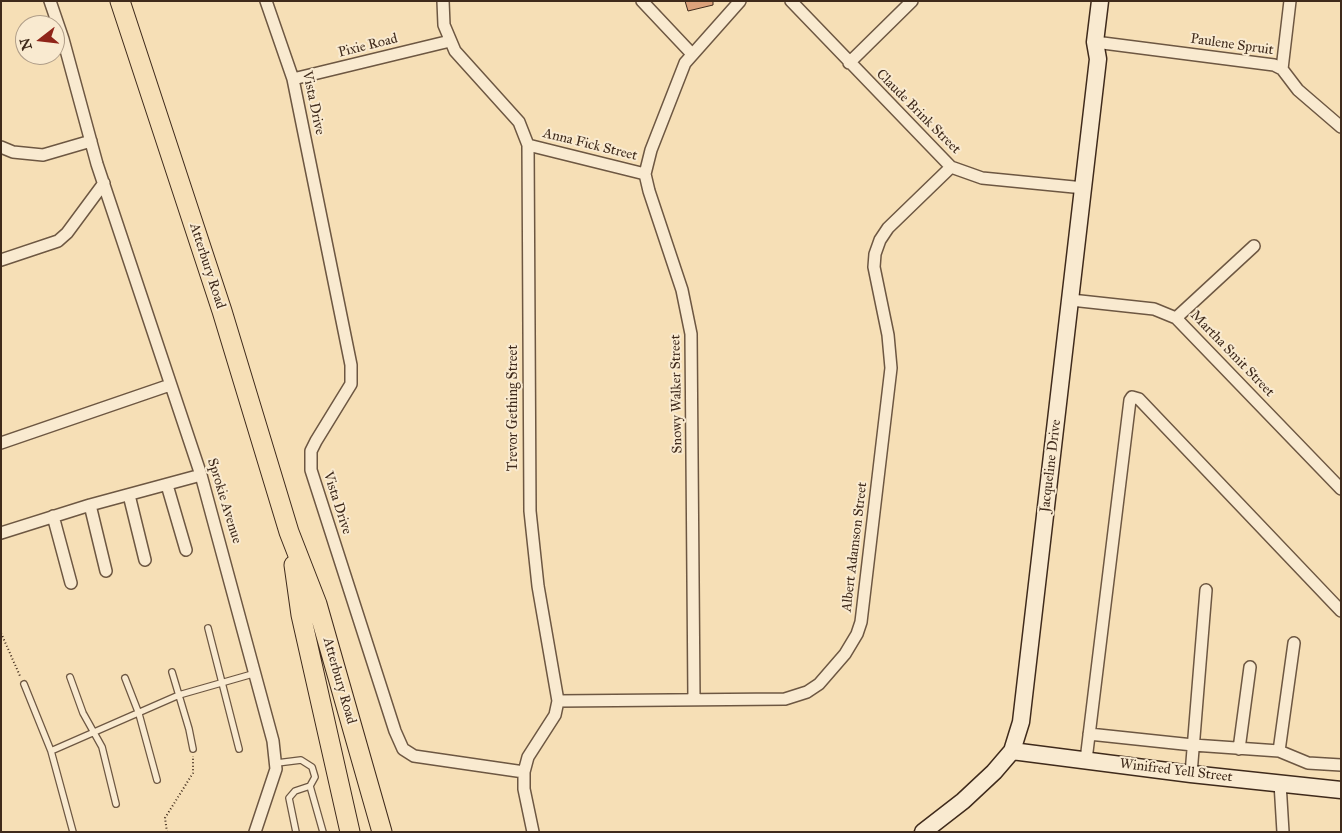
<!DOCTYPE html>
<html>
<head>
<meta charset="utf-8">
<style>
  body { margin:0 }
  #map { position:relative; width:1342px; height:833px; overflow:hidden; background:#f6dfb6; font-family:"IM FELL Great Primer",serif }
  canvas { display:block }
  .frame { position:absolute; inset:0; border:2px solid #3f2a1b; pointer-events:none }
  .north { position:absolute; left:15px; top:15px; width:50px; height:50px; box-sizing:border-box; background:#f9ead0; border:1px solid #af9d88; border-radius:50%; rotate:254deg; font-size:14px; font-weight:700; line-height:20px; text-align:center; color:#3f2a1b }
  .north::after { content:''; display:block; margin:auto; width:18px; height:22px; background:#8f2418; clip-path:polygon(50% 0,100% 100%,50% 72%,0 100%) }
</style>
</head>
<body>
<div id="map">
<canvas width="1342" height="833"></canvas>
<div class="frame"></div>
<div class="north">N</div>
</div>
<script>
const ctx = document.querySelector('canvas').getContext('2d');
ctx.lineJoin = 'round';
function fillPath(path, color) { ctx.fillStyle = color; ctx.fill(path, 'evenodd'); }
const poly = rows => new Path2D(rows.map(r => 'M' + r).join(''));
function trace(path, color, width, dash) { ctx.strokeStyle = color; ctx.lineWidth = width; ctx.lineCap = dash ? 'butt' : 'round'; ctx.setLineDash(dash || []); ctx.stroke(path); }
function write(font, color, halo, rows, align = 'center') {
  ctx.font = font + ' "IM FELL Great Primer",serif'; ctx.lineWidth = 4; ctx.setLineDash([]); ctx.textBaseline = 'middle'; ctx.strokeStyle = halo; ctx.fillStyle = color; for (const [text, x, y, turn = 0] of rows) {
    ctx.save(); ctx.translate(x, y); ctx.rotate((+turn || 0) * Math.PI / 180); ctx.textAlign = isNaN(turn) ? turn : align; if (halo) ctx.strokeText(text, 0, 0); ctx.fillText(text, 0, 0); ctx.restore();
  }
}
const building = poly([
  [685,1,713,1,713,5,688,11,685,1]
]);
fillPath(building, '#dca27b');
trace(building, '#3f2a1b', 1);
const lane = poly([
  [208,628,239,749],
  [172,672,189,729,193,749],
  [70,677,83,713,102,747,116,804],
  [125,678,139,714,157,780],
  [24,684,51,751,73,832],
  [51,751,179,695,256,673],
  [277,763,301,760,312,767,315,777,310,786,323,832],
  [296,832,289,798,295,791,310,786]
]);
const street = poly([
  [50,1,63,39,97,164,201,475,273,741,276,769,255,832],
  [266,1,293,79,351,365,351,384,316,441,311,451,311,470,395,731,403,749,414,756,524,772],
  [443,1,444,25,455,51,519,122,528,145,530,511,538,586,558,701,555,715,528,757,524,772,524,789,533,832],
  [642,1,692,54],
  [791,1,951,167,982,178,1084,188],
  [1095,42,1274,65,1282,69,1298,90,1341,127],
  [849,63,912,1],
  [1282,69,1290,1],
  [293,79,450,41],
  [528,145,645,174],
  [1,147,13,152,43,155,91,141],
  [1,260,58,241,67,233,104,183],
  [1071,300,1154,309,1176,318,1341,489],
  [1176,318,1254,246],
  [1,443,170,385],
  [167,485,186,550],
  [129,495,145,560],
  [90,505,106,571],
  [53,516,71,583],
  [1,533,90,505,201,475],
  [694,700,691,334,682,290,649,191,645,174,651,150,685,63,740,1],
  [558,701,785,699,807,692,819,684,845,654,857,634,861,622,891,368,888,335,874,267,875,254,880,240,888,228,951,167],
  [1089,734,1193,745,1279,751,1308,763,1341,765],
  [1239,749,1250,667],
  [1279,751,1294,643],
  [1086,760,1130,400,1132,397,1139,399,1341,611],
  [1191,774,1206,590],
  [1280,783,1283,832]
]);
const secondary = poly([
  [1012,751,1191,774,1341,790],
  [923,832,963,801,994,772,1012,751,1021,722,1098,59,1095,42,1100,1]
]);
const primary = poly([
  [120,1,222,311,289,532,317,604,382,832],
  [294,565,301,615,350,832]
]);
trace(lane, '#6d5742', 8);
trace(street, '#6d5742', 14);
trace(secondary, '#3f2a1b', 19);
trace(primary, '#3f2a1b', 21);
trace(poly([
  [1,633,20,676],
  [167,832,165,818,193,773,193,756]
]), '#3f2a1b', 2, [1, 2.5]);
trace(lane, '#f9ead0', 5.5);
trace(street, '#f9ead0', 11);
trace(secondary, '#f9ead0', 16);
trace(primary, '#f6dfb6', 19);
write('14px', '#3f2a1b', '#f9ead0', [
  ["Paulene Spruit",1232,45,8],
  ["Pixie Road",368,46,-14],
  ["Vista Drive",313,103,78],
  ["Claude Brink Street",918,112,45],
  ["Anna Fick Street",590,145,14],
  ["Atterbury Road",207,266,72],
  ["Martha Smit Street",1232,354,46],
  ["Snowy Walker Street",677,394,-91],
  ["Trevor Gething Street",514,408,-90],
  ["Jacqueline Drive",1051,466,-83],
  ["Sprokie Avenue",224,501,73],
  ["Vista Drive",337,503,72],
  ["Albert Adamson Street",855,547,-83],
  ["Atterbury Road",339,681,74],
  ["Winifred Yell Street",1176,771,7]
]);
</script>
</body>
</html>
